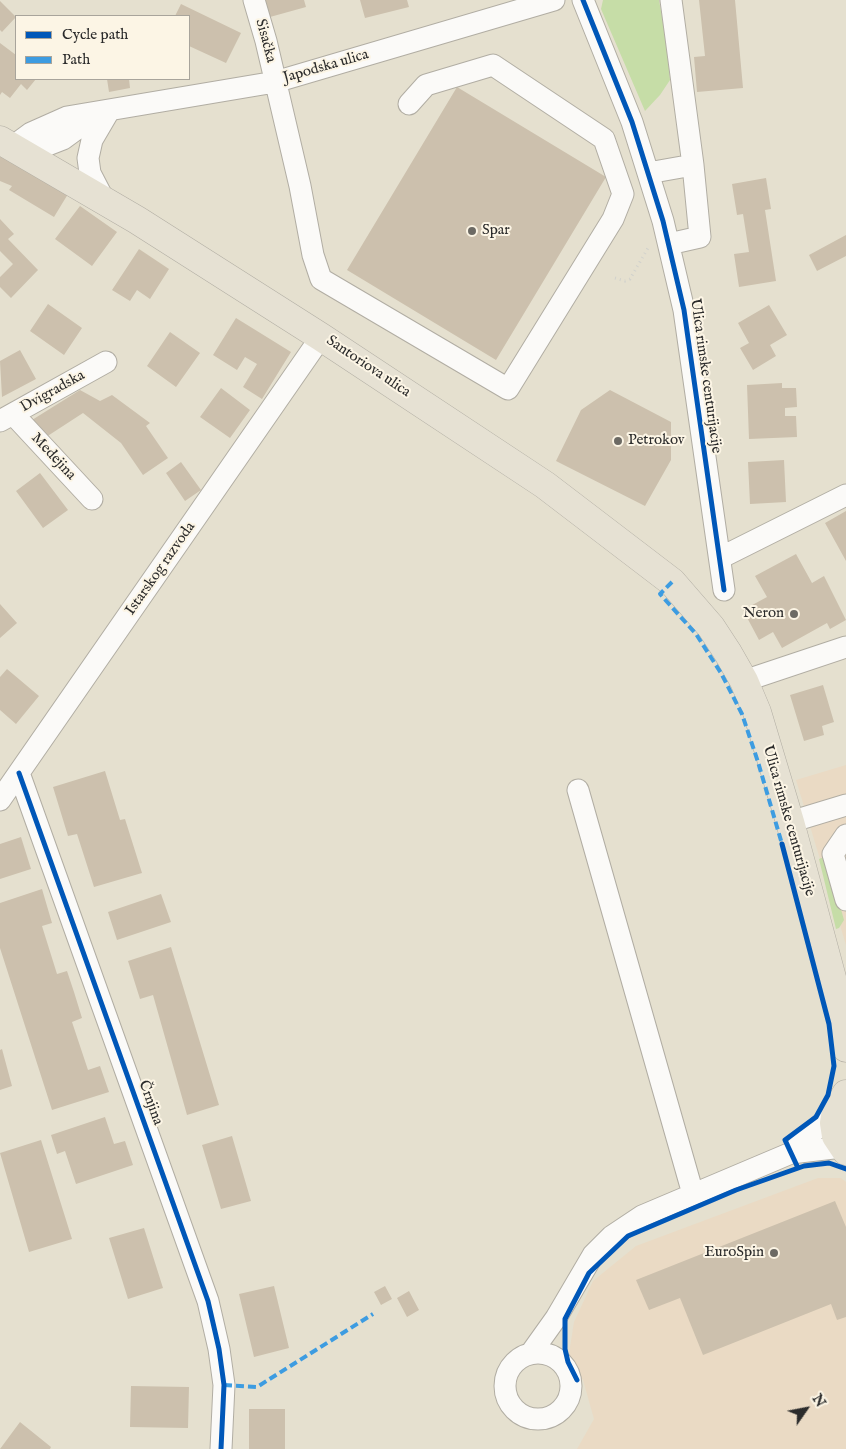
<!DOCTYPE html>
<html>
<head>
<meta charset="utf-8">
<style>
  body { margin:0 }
  #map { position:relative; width:846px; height:1449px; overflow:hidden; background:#e5e0cf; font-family:"IM FELL English",serif }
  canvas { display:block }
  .legend { position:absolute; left:15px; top:15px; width:175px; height:65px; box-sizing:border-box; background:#fcf5e5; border:1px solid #a8a49b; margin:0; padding:6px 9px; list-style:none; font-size:15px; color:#2b2b2b }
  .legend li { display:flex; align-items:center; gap:10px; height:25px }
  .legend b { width:25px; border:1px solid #a8a49b }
  .north { position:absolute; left:781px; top:1384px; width:50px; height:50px; -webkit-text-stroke:4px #fcf5e5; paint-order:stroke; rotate:57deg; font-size:14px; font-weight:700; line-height:20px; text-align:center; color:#2b2b2b }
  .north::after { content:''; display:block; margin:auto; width:18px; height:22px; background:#2b2b2b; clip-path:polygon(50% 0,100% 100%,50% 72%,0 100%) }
</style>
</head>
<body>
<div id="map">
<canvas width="846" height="1449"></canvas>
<ul class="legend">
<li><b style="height:6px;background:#0057b8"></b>Cycle path</li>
<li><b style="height:6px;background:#3d9ce1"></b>Path</li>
</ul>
<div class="north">N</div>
</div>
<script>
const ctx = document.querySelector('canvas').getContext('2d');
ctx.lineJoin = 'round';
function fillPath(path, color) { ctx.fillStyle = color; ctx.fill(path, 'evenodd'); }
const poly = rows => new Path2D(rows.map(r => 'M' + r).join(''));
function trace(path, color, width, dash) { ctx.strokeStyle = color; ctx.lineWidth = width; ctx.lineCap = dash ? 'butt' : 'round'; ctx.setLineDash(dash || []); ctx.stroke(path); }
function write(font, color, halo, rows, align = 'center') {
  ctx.font = font + ' "IM FELL English",serif'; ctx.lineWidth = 4; ctx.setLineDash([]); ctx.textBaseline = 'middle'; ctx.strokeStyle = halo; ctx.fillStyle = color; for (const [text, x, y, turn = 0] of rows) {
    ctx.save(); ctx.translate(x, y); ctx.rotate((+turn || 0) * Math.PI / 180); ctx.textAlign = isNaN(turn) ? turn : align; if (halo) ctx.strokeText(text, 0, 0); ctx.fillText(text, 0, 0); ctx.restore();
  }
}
fillPath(poly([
  [846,765,846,945,796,780],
  [818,1178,841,1178,846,1182,846,1449,577,1449,594,1419,583,1380,568,1360,574,1322,593,1281,636,1246]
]), '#eadac4');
fillPath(poly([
  [603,0,659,0,667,45,670,80,660,95,645,111,601,9],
  [826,856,844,920,839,928,836,929,819,859]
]), '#c6dda7');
fillPath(poly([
  [265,0,304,0,306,7,270,17],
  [360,0,407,0,409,7,365,18],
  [699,0,735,0,743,88,697,92,694,57,705,56],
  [0,1,16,17,2,32,0,30],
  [181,4,241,33,226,63,189,46,189,16,175,16],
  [0,43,16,55,16,79,36,79,27,90,21,84,10,98,2,92,0,95],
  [107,79,129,79,130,88,109,92],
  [457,87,606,177,496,360,347,270],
  [0,153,68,194,54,217,9,190,12,186,0,181],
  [766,178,771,209,765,210,776,281,739,287,734,254,749,252,743,214,737,215,732,184],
  [80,206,117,232,92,266,55,239],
  [0,219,14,234,8,239,38,270,11,298,0,287,0,277,13,264,0,251],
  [846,235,846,256,817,271,809,255],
  [139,249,169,269,150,299,137,290,130,301,112,290],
  [48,304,82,328,64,355,30,331],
  [769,305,787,335,770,345,776,356,753,370,740,348,749,343,738,323],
  [236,318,291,352,262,399,243,387,257,364,245,357,237,370,213,355],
  [170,332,200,353,176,387,147,366],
  [20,350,36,379,2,397,0,361],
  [782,383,782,388,796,388,797,407,785,408,785,416,796,416,797,437,749,439,747,385],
  [221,388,250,410,230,438,200,417],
  [80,390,100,401,112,395,150,423,146,426,168,458,143,475,121,443,83,413,43,439,32,420],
  [610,390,671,422,671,460,645,506,556,461,581,410],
  [784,460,786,502,750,504,748,462],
  [181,462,201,490,185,501,166,473],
  [40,473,68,510,43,528,16,491],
  [846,511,846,561,825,523],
  [796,554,812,583,824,576,846,620,830,629,827,623,782,648,773,632,759,640,743,610,767,597,755,576],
  [0,604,17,623,0,638],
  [7,669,39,696,16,724,0,710,0,677],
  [823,685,834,722,822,726,824,735,804,741,790,695],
  [105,771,120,820,125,819,142,873,94,887,77,834,68,836,53,787],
  [21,837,31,869,0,879,0,844],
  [42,889,52,923,42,926,57,974,67,971,74,992,82,1018,72,1022,88,1070,100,1066,109,1092,52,1110,0,948,0,903],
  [161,894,171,922,117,940,108,912],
  [171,947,219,1105,187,1115,153,995,140,999,128,961],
  [2,1049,12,1086,0,1090,0,1050],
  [105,1117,114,1144,125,1141,133,1165,76,1184,65,1151,57,1154,51,1135],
  [232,1136,251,1201,221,1209,202,1145],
  [41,1140,72,1239,29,1252,0,1153],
  [835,1201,846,1227,846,1317,837,1320,831,1304,703,1355,680,1298,649,1310,636,1280],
  [144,1228,163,1288,128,1299,109,1238],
  [274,1286,289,1348,254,1357,239,1294],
  [385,1286,392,1299,381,1305,374,1292],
  [409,1291,419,1310,407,1317,397,1298],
  [131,1386,189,1387,188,1428,130,1427],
  [249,1409,285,1409,285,1449,249,1449],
  [20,1422,51,1447,50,1449,0,1449]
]), '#ccc0ad');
const minor = poly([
  [254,0,266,41,300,186,313,255,321,279,508,389,613,219,623,194,604,139,493,65,426,85,409,104],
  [583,0,632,122,663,221,684,310,724,590],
  [12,147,31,133,67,117,275,82,554,0],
  [21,152,45,146,63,139,78,128,93,113],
  [648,173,693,165],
  [104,200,90,173,88,158,92,140,109,111],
  [669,244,700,237,693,165,671,0],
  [13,414,92,499],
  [0,421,106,362],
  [720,558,846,495],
  [744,681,846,647],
  [19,773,208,1301,219,1349,224,1385,221,1449],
  [578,790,693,1194],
  [0,800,321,337],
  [790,822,846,805],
  [846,835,833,854,846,900],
  [791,1153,836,1110],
  '505 1386a33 33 0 1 1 66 0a33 33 0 1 1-66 0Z',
  [531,1353,556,1318,593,1255,612,1236,642,1216,791,1153,842,1147]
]);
const major = poly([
  [0,140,137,220,321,337,545,485,672,582,711,627,728,653,744,681,757,712,790,822,842,1015,846,1048],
  [846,1094,836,1110,834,1123,836,1136,846,1151]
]);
trace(minor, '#b1ada3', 23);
trace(major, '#b1ada3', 29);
trace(poly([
  [615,278,625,281,630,279,648,248]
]), '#d1d1cc', 3, [1, 4]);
trace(minor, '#fbfaf8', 21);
trace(major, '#e6e1d3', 28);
trace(poly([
  [672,582,660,594,696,634,721,673,742,714,758,762,782,844],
  [224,1385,257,1387,373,1314]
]), '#3d9ce1', 4, [8, 4]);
trace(poly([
  [583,0,632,122,663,221,684,310,724,590],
  [19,773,208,1301,219,1349,224,1385,221,1449],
  [782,844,829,1024,834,1066,828,1095,816,1117,785,1140,798,1168],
  [577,1380,568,1362,565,1349,565,1319,589,1273,628,1236,736,1190,804,1166,829,1163,846,1169]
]), '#0057b8', 5);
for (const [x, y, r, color] of [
  [472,231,5,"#6c6a64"],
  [618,441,5,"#6c6a64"],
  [794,614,5,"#6c6a64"],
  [774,1253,5,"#6c6a64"]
]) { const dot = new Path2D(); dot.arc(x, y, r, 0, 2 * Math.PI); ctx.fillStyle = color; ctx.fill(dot); trace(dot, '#fcf5e5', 2); }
write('15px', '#2b2b2b', '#fcf5e5', [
  ["Sisačka",265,41,75],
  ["Japodska ulica",326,67,-16],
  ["Santoriova ulica",368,367,34],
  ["Ulica rimske centurijacije",705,376,82],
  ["Dvigradska",53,392,-29],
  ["Medejina",53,457,47],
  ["Istarskog razvoda",161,569,-55],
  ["Ulica rimske centurijacije",788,821,74],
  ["Črnjina",150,1103,70]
]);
write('15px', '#2b2b2b', '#fcf5e5', [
  ["Spar",482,231],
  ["Petrokov",628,441],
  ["Neron",784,614,"right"],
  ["EuroSpin",764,1253,"right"]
], 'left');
</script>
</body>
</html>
